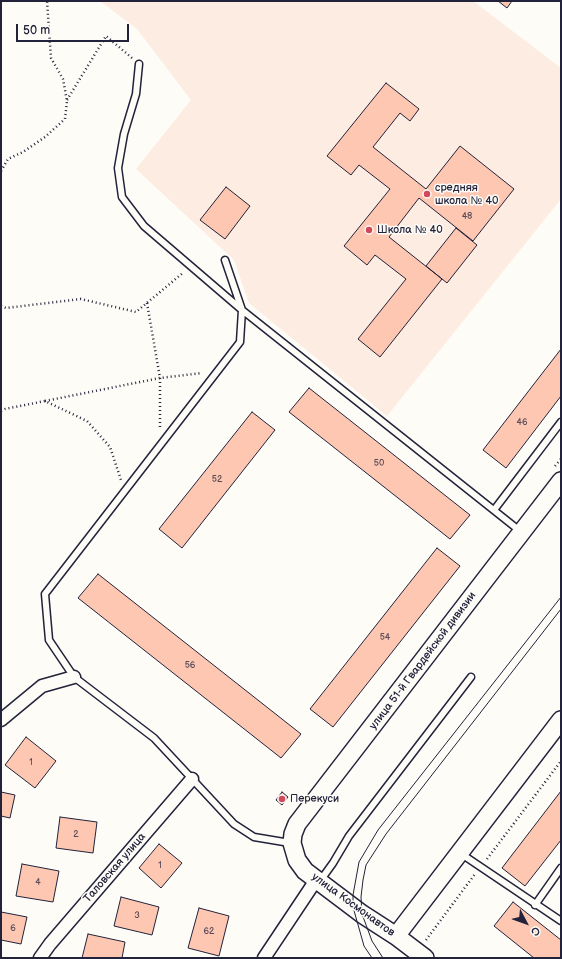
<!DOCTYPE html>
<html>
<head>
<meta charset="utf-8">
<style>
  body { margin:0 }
  #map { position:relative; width:562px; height:959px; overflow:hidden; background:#fdfcf7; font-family:"Balsamiq Sans",sans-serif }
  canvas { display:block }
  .frame { position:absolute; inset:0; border:2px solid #22223b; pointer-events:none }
  .north { position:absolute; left:506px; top:903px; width:40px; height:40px; -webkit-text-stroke:3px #fdfcf7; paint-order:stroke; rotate:131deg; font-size:11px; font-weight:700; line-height:16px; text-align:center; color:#22223b }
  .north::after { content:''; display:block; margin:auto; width:14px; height:18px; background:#22223b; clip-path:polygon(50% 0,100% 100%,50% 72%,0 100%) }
  .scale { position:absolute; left:16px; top:24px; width:113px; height:18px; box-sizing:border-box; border:2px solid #22223b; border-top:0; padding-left:5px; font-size:12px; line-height:14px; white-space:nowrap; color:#22223b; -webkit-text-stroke:3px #fdfcf7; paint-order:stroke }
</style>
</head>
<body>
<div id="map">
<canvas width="562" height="959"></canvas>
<div class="frame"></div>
<div class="north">С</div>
<div class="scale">50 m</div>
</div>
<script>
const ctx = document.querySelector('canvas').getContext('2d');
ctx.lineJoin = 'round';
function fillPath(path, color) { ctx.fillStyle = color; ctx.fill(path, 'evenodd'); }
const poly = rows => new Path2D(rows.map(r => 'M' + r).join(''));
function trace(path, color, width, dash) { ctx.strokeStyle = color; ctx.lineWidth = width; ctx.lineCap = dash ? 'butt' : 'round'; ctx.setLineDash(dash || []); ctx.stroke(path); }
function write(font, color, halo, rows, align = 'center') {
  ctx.font = font + ' "Balsamiq Sans",sans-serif'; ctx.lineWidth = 3; ctx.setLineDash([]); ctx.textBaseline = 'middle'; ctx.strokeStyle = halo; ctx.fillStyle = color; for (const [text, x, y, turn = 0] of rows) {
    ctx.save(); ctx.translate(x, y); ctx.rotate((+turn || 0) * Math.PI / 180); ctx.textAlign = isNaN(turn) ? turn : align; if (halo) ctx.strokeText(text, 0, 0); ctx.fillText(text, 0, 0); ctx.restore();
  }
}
fillPath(poly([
  [100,1,473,1,561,68,561,199,387,416,249,303,234,260,136,169,191,100,137,29]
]), '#fdece2');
const building = poly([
  [498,1,512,1,507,8,498,1],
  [386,83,419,109,410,121,400,113,373,147,426,189,460,146,514,189,473,241,419,198,389,237,442,279,380,357,358,339,406,279,375,255,367,265,344,246,390,189,359,165,351,175,327,156,386,83],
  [226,187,250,206,225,239,200,220,226,187],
  [456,228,477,245,447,283,426,266,456,228],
  [561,349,561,396,506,468,483,450,561,349],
  [309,388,470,515,450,539,289,412,309,388],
  [252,412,275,430,182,548,159,529,252,412],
  [437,548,460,566,333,727,310,709,437,548],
  [98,574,301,734,281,758,78,598,98,574],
  [26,737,56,761,35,788,5,765,26,737],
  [561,791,561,840,525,886,502,868,561,791],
  [1,792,15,795,10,818,1,816,1,792],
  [282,792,288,797,282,805,276,800,282,792],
  [60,817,97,822,93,853,56,848,60,817],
  [159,844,182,863,161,888,139,868,159,844],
  [22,864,59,871,53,902,16,896,22,864],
  [121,897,159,907,152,935,114,926,121,897],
  [513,902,561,940,561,958,534,958,494,926,513,902],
  [199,908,229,916,219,956,188,948,199,908],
  [1,912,27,917,21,944,1,940,1,912],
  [88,934,125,942,122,958,82,958,88,934]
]);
fillPath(building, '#fec7b1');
trace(building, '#22223b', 1);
const service = poly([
  [139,64,136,94,124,134,118,168,122,197,144,226,242,310,520,531],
  [225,260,242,310,240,342,45,594,49,640,74,677,154,738,234,824,254,837,290,843],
  [494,510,561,422],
  [460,853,561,921],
  [320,881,333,863,349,836,471,677],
  [535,905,561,868]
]);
const minor = poly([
  [1,720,42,686,74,677],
  [40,958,50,944,192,779],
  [264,958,316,880]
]);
const secondary = poly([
  [396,936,561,720],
  [425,958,396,936,362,914,305,871,297,860,292,843,293,834,297,824,561,481]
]);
trace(service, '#22223b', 9);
trace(minor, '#22223b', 15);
trace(secondary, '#22223b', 20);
trace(poly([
  [67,100,106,36,132,58],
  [1,171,8,159,23,152,45,137,65,119,67,101,63,79,51,58,47,1],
  [147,303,160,378,160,427],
  [1,306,6,308,81,299,136,312,184,272],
  [45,401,160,378,202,373],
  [1,411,5,409,45,401,87,421,110,447,121,480],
  [555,466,561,459],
  [487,859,561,761],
  [426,940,475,874]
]), '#22223b', 2.5, [1, 3]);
trace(service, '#fdfcf7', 6);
trace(minor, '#fdfcf7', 12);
trace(secondary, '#fdfcf7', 17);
trace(poly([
  [372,958,364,946,353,907,353,895,359,862,378,830,561,597],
  [383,958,372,941,362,914,361,897,363,880,366,865,386,834,561,609]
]), '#22223b', 1);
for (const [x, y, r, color] of [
  [427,194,4,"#d1495b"],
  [369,230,4,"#d1495b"],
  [282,799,4,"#d1495b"]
]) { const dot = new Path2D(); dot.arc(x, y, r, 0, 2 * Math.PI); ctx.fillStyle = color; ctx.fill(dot); trace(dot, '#fdfcf7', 1.5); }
write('9px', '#594b58', null, [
  ["48",467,217],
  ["46",522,423],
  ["50",379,464],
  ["52",217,480],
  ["54",385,638],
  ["56",190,666],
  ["1",31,763],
  ["2",76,835],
  ["1",160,866],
  ["4",38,883],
  ["3",137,916],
  ["6",13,929],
  ["62",209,932]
]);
write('11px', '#22223b', '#fdfcf7', [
  ["средняя",435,188],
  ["школа № 40",435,201],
  ["Школа № 40",377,230],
  ["Перекуси",290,799]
], 'left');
write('11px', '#22223b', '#fdfcf7', [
  ["улица 51-й Гвардейской дивизии",423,661,-53],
  ["Таловская улица",115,868,-49],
  ["улица Космонавтов",353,905,36]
]);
</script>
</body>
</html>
